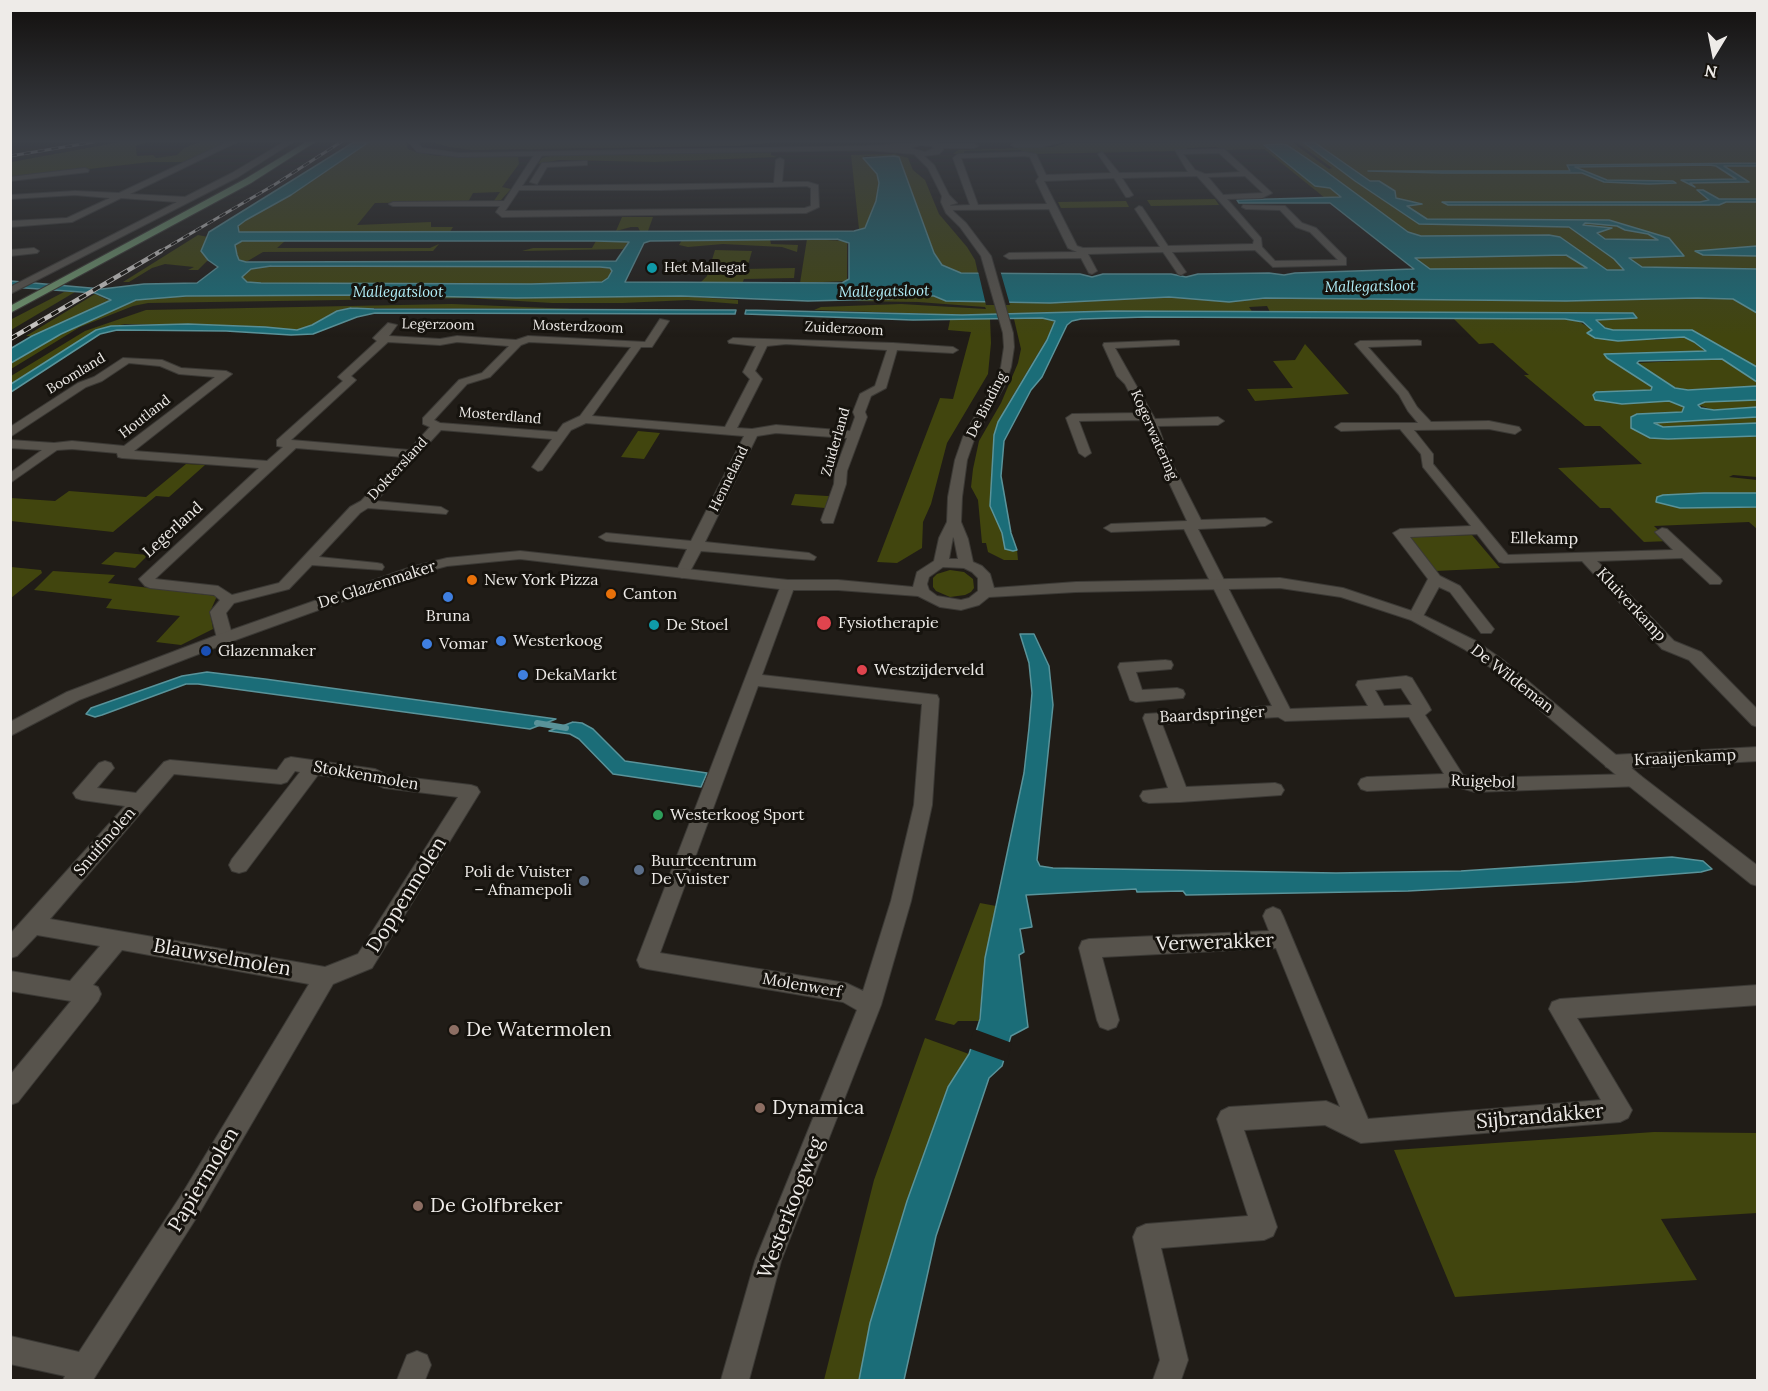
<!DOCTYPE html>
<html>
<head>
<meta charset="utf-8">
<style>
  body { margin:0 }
  #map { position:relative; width:1768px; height:1391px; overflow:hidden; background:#201c17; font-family:Lora,serif }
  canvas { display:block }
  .frame { position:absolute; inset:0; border:12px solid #eeebe8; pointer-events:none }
  .north { position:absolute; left:1684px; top:24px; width:60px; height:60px; -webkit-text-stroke:4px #16130e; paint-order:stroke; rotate:190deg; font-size:16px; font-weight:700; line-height:24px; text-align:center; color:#eeebe8 }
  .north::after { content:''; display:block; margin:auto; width:21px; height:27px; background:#eeebe8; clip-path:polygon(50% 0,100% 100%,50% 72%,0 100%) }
</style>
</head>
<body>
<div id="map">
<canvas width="1768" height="1391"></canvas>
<div class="frame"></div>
<div class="north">N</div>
</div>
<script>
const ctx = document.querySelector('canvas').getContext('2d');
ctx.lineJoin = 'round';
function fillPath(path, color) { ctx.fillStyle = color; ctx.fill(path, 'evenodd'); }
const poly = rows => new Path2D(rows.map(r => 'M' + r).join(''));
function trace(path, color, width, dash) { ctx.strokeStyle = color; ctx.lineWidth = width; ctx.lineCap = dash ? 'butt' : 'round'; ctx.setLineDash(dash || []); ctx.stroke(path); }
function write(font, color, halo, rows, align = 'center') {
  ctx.font = font + ' Lora,serif'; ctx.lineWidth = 6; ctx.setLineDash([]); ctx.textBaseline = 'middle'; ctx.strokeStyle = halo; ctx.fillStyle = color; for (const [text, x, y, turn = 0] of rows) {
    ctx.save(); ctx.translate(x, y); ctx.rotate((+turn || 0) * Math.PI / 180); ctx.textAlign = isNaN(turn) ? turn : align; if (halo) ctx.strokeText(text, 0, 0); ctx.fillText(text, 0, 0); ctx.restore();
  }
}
fillPath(poly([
  [120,142,146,142,136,146,137,156,153,155,156,158,177,155,184,148,200,142,219,142,221,145,185,162,150,162,11,178,11,162],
  [369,142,406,142,408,149,416,152,437,156,518,156,519,164,502,187,511,189,501,200,493,202,500,192,473,193,468,202,375,203,357,225,431,222,431,227,453,227,450,232,239,232,238,226,246,220,291,195],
  [433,142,774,142,737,146,472,150,449,147],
  [1292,142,1329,169,1332,168,1296,142,1757,142,1757,367,1692,330,1613,330,1605,328,1596,319,1599,318,1487,313,1270,312,1267,306,1249,307,1253,313,1249,313,1113,311,962,315,814,310,821,307,901,304,986,309,985,307,918,302,852,301,918,295,934,296,946,301,1050,303,1169,297,1229,302,1265,298,1461,300,1415,268,1331,202,1331,198,1325,198,1264,149,1226,150,1216,147,1187,148,1188,150,1175,151,1037,154,1022,153,1021,150,964,151,965,154,953,154,958,150,1052,147,1067,143],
  [1266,145,1287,145,1322,169,1342,197,1330,188,1315,186,1265,147],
  [771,152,771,155,777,157,655,162,559,160,538,164,542,158,552,155],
  [895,154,908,158,913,170,925,180,939,214,967,247,975,260,978,273,961,273,942,265,934,252,898,157,864,156,878,176,879,183,876,201,869,222,865,229,859,229,851,155],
  [1215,199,1219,205,1151,206,1147,200],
  [1126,201,1129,207,1061,208,1058,202],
  [622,217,653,217,648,231,640,231,638,227,631,227,616,231],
  [198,235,208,237,202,251,208,260,198,270,188,270,194,267,165,264,152,268,129,282,123,282],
  [770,239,771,244,798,245,797,252,782,247,723,244,688,247,679,245,682,240],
  [807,239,847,241,847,281,800,283],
  [242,241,285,241,277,248,430,248,439,244,433,251,263,252,246,262,239,260,237,255,235,244],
  [596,241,629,241,623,249,522,251,533,248,592,248],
  [715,250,752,251,748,265,744,269,795,268,794,278,744,279,742,284,700,283,707,276],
  [271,266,600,267,610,268,612,271,608,278,602,282,531,284,261,283,247,282,241,277,251,269],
  [64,292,75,292,11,330,10,320],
  [95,294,110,301,32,336,26,336],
  [366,295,516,298,681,296,738,300,738,304,688,300,623,303,552,303,469,298,148,303,133,306,80,327,11,369,11,363,61,334,136,300,186,296],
  [452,304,573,309,351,308,337,311,312,325,297,330,265,327,125,324,96,330,11,384,11,376,85,331,146,310],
  [1042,318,1053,320,1055,325,1006,407,994,435,990,506,1002,533,1005,549,1017,550,1018,560,1004,560,988,552,986,543,982,543,978,500,971,487,973,469,979,441,1001,403,1018,363,1021,349,1014,319],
  [1453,318,1575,319,1591,329,1590,332,1656,340,1684,337,1694,342,1706,352,1611,354,1607,358,1653,387,1651,390,1596,392,1596,400,1622,404,1669,401,1684,407,1682,412,1637,414,1668,439,1757,436,1757,477,1733,475,1729,477,1757,480,1757,493,1663,495,1680,508,1757,507,1757,529,1749,522,1654,526,1670,541,1644,542,1610,508,1600,508,1558,468,1642,464,1600,426,1585,426,1524,375,1529,375,1493,343,1479,344],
  [990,319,991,343,988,374,947,443,931,504,923,522,922,548,897,563,877,562,940,398,953,399,971,332,948,330,950,320],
  [1305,344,1349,394,1255,401,1247,389,1293,388,1273,361,1295,360],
  [1722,359,1757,382,1757,386,1688,390,1675,388,1637,363],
  [1757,400,1757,407,1714,410,1698,405,1705,402],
  [1757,417,1757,423,1663,427,1654,423],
  [638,431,660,433,644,459,621,457],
  [186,464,205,465,169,497,156,496,113,532,11,521,11,498,55,501,69,491,146,497],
  [795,494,827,496,829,496,825,508,791,505],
  [1472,535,1500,568,1435,571,1410,537],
  [115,552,148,555,135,568,101,564],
  [11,567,41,570,42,573,11,598],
  [950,570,964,572,973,579,974,588,971,592,965,595,950,597,936,591,933,587,933,578,937,574],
  [53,571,115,575,108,583,217,596,210,612,213,629,181,645,156,642,180,616,106,608,112,599,34,590],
  [980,903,996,906,985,958,979,1021,958,1021,954,1025,935,1020],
  [925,1038,969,1054,948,1087,907,1201,870,1323,859,1380,824,1380,874,1180],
  [1654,1132,1757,1133,1757,1213,1661,1219,1697,1280,1455,1297,1394,1150]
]), '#41450e');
const water = poly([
  [354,142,369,142,291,195,246,220,238,226,239,232,854,231,865,228,876,201,879,183,877,174,863,158,894,156,899,157,934,253,942,265,961,273,1080,274,1092,277,1103,274,1171,274,1186,277,1198,274,1269,273,1284,275,1295,273,1414,269,1330,203,1239,203,1237,200,1341,197,1330,188,1315,186,1264,145,1281,144,1287,145,1324,170,1408,232,1421,236,1549,235,1560,237,1607,270,1624,270,1614,259,1569,227,1419,224,1355,181,1303,142,1314,142,1370,181,1379,181,1395,191,1396,198,1422,204,1407,206,1427,219,1609,220,1669,238,1684,256,1629,258,1642,267,1758,269,1757,313,1733,299,1697,298,1566,301,1265,298,1229,302,1169,297,1050,303,946,301,934,296,918,295,888,299,808,301,681,296,516,298,366,295,186,296,136,300,61,334,11,363,10,349,32,336,111,300,95,293,11,287,11,281,102,289,144,284,197,283,218,267,208,260,201,251,209,232,354,142],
  [1585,223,1617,226,1625,230,1648,234,1658,240,1605,239,1597,233,1612,228,1583,225,1585,223],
  [837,239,849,243,849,279,842,283,625,282,644,243,650,241,837,239],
  [242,241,596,241,629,242,616,261,246,262,239,260,237,255,235,245,242,241],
  [1566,255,1587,268,1430,269,1415,258,1566,255],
  [271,266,600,267,610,268,612,271,608,278,602,282,531,284,261,283,247,282,242,277,251,269,271,266],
  [1758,163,1757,166,1724,166,1749,182,1690,183,1695,187,1681,180,1736,179,1716,166,1709,165,1575,167,1607,180,1673,181,1676,183,1649,184,1604,182,1582,173,1442,173,1368,171,1570,171,1567,165,1758,163],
  [1697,190,1703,190,1719,199,1757,199,1757,202,1726,202,1719,205,1448,205,1442,202,1700,202,1709,200,1697,190],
  [1757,246,1757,256,1703,255,1695,251,1757,246],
  [351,308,374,309,736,310,735,314,375,313,357,317,313,334,291,335,226,331,117,330,100,334,11,392,11,384,96,330,111,326,188,324,265,327,297,330,312,325,337,311,351,308],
  [746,310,962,315,1113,311,1633,313,1637,318,1596,320,1605,328,1613,330,1692,330,1757,367,1757,382,1722,359,1639,361,1637,363,1675,388,1688,390,1757,386,1757,400,1705,402,1698,405,1701,408,1714,410,1757,407,1757,417,1654,423,1663,427,1757,423,1757,436,1668,439,1650,438,1631,428,1631,417,1637,414,1682,412,1684,407,1669,401,1622,404,1595,400,1593,395,1596,392,1651,390,1652,387,1607,358,1604,354,1706,351,1694,342,1684,337,1618,341,1595,338,1587,333,1592,330,1583,322,1565,319,1146,317,1081,319,1072,321,1067,325,1042,377,1031,390,1004,441,1001,476,1011,533,1017,550,1013,551,1005,549,1002,533,990,506,994,435,998,422,1047,340,1055,321,1042,318,913,320,745,314,746,310],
  [1704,493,1757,493,1757,507,1680,508,1656,502,1657,497,1663,495,1704,493],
  [1020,634,1034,634,1049,666,1053,705,1037,860,1040,866,1053,868,1336,873,1461,871,1672,857,1703,861,1712,869,1701,872,1575,882,1408,891,1186,895,1183,891,1137,892,1136,889,1026,895,1032,927,1020,929,1024,952,1019,955,1028,1027,1011,1036,1002,1066,989,1078,936,1236,904,1380,859,1380,870,1323,907,1201,948,1087,969,1054,980,1019,985,958,1024,773,1029,728,1032,693,1029,663,1020,634],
  [207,672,265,679,556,719,530,729,198,684,186,684,102,715,95,717,86,714,91,708,182,676,207,672],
  [573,722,582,723,593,729,625,761,707,773,701,787,613,774,579,739,570,734,549,731,573,722]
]);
fillPath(water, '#1b6d78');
trace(water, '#5a939a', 1.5);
fillPath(poly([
  [1000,270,1010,305,986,305,978,271],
  [974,1029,1012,1043,1007,1062,968,1048]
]), '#201c17');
trace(poly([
  [537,723,566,728]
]), '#5a939a', 6);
const minor = poly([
  [227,142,237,142,130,194,185,197,232,173,284,142,293,142,238,177,10,294,10,287,177,202,121,198,72,222,10,227,10,221,67,218,110,198,75,195,10,199,10,195,75,191,119,193,227,142],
  [1060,142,1042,147,1015,147,1011,145,1015,143,1060,142],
  [937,144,974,144,978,146,974,148,934,148,937,144],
  [1224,149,1272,193,1262,198,1227,199,1261,238,1262,247,1275,261,1338,260,1310,232,1296,227,1280,210,1246,209,1242,207,1243,205,1285,206,1302,223,1316,228,1346,258,1346,265,1273,267,1255,250,1172,252,1186,272,1181,275,1178,274,1163,252,1088,254,1097,271,1092,274,1089,273,1081,258,1009,259,1004,256,1009,253,1077,252,1068,248,1049,209,948,210,944,208,948,206,970,205,953,158,958,154,1025,152,1036,154,1046,175,1111,173,1098,154,1102,152,1119,173,1188,172,1175,150,1224,149],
  [1219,153,1240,172,1205,174,1195,170,1183,154,1219,153],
  [1025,156,1030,157,1039,177,1036,181,1047,204,978,205,961,158,1025,156],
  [1197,176,1254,240,1253,244,1168,246,1142,207,1139,206,1135,209,1160,247,1083,248,1077,246,1044,181,1114,178,1126,197,1129,197,1133,195,1122,178,1197,176],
  [1245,176,1263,193,1223,195,1208,177,1245,176],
  [536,152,543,154,522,186,774,183,776,160,780,158,784,160,782,182,808,182,818,185,819,207,806,213,502,217,496,212,500,206,393,206,389,204,393,202,504,201,536,152],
  [807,186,811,188,811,206,805,208,505,211,519,190,661,190,807,186],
  [584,161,587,161,587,165,547,167,537,184,530,182,542,163,584,161],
  [85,168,89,170,88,172,10,181,10,177,85,168],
  [34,248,39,251,37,253,10,256,10,250,34,248],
  [660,319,669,321,652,347,641,347,592,416,725,427,750,379,743,372,756,346,729,343,728,341,733,338,893,343,953,347,958,350,953,353,897,350,886,388,871,396,865,412,867,417,847,471,846,484,833,523,823,523,821,520,834,484,835,471,847,438,776,433,757,436,705,542,809,553,816,557,814,560,701,551,687,577,682,578,675,574,687,549,606,541,599,537,606,533,691,541,744,436,586,423,571,430,542,470,538,471,532,467,552,439,441,430,376,501,441,507,448,511,446,514,368,508,360,513,319,557,377,563,382,564,384,567,382,570,312,565,289,589,234,603,226,613,233,638,225,643,217,638,210,612,220,600,214,595,150,588,145,586,139,579,259,468,122,458,118,457,117,453,72,449,57,450,10,483,10,473,42,450,10,448,10,440,54,443,72,441,124,446,215,377,179,374,160,366,129,363,102,381,86,387,10,437,10,427,78,383,94,377,123,358,162,360,181,368,226,371,232,374,134,451,267,461,283,447,277,446,277,440,343,381,338,377,340,375,377,341,373,338,388,323,397,325,389,336,440,339,457,336,516,340,528,336,645,342,660,319],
  [388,342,440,345,457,342,509,346,482,373,459,380,423,418,423,424,430,427,409,450,291,440,354,382,356,380,351,376,388,342],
  [529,342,631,347,580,416,563,424,557,432,440,423,434,420,467,384,490,377,521,345,529,342],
  [786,344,887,350,875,386,860,394,853,412,855,417,850,431,776,425,752,429,737,428,762,379,755,371,767,346,786,344],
  [296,448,403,457,361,501,350,507,279,583,232,595,218,586,155,579,296,448],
  [1175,340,1179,341,1179,345,1115,348,1155,419,1218,417,1224,421,1218,425,1158,426,1170,459,1201,520,1265,518,1272,522,1265,526,1198,529,1290,709,1368,706,1356,685,1358,681,1406,676,1412,678,1429,706,1431,710,1425,715,1463,775,1475,778,1635,774,1641,776,1644,781,1641,786,1475,792,1457,787,1367,791,1361,789,1358,784,1361,779,1367,777,1444,774,1409,717,1285,721,1278,717,1162,724,1186,787,1275,783,1281,785,1284,790,1281,795,1180,802,1149,803,1143,801,1140,796,1143,791,1168,788,1143,718,1145,714,1272,706,1184,529,1111,532,1104,528,1111,524,1187,521,1158,459,1143,420,1079,421,1091,453,1085,457,1079,453,1066,418,1072,414,1140,413,1125,384,1117,376,1103,345,1104,343,1175,340],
  [1401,688,1412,705,1384,706,1375,690,1401,688],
  [1417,340,1421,341,1421,345,1368,347,1408,392,1417,407,1431,422,1489,421,1519,427,1521,430,1515,434,1489,429,1414,430,1433,454,1433,464,1508,555,1673,550,1655,532,1662,528,1667,529,1720,578,1722,581,1720,584,1710,584,1682,558,1597,561,1674,641,1701,652,1758,710,1758,727,1752,725,1689,660,1662,649,1582,561,1504,563,1499,562,1477,534,1410,537,1440,576,1460,586,1494,629,1491,633,1481,633,1450,592,1439,587,1421,620,1411,620,1408,617,1428,579,1393,533,1400,529,1471,526,1423,467,1421,454,1400,429,1341,431,1335,427,1341,423,1418,423,1408,411,1399,395,1355,344,1360,341,1417,340],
  [788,580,795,585,762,675,937,695,939,699,932,805,911,901,881,1005,781,1261,749,1380,721,1380,755,1261,857,1010,843,1002,647,969,640,967,637,960,781,585,788,580],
  [758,686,922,704,914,805,891,901,863,991,846,983,660,953,758,686],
  [1165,660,1171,661,1173,665,1171,669,1136,672,1142,690,1177,688,1183,690,1185,694,1183,698,1136,702,1130,700,1118,667,1120,663,1165,660],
  [1758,747,1758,761,1612,769,1606,767,1603,762,1606,757,1612,755,1758,747],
  [291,757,375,769,387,775,471,785,477,787,480,792,372,968,333,984,200,1212,93,1380,63,1380,65,1376,10,1364,10,1336,79,1352,182,1194,309,984,122,950,93,985,98,987,101,994,98,1001,18,1102,10,1105,10,1075,71,1001,10,991,10,971,70,981,100,946,37,935,17,956,10,958,10,934,125,806,82,800,76,798,73,793,99,763,105,761,111,763,114,768,97,788,136,793,164,762,170,760,277,770,285,759,291,757],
  [295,771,300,772,232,859,229,865,232,871,239,873,246,871,318,775,371,782,384,788,458,797,358,954,325,967,50,919,174,774,281,784,287,782,295,771],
  [1273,907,1280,910,1283,916,1368,1119,1601,1100,1549,1009,1552,1002,1560,999,1758,985,1758,1005,1577,1018,1632,1110,1628,1118,1620,1122,1361,1143,1325,1125,1244,1130,1277,1227,1273,1236,1264,1240,1161,1248,1188,1360,1181,1380,1153,1380,1160,1360,1133,1237,1137,1228,1146,1224,1248,1216,1217,1119,1221,1111,1229,1107,1326,1101,1340,1107,1276,948,1102,957,1119,1020,1116,1027,1108,1030,1100,1027,1097,1020,1079,948,1082,941,1089,939,1269,931,1263,916,1266,910,1273,907],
  [417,1351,427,1355,431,1365,425,1380,397,1380,407,1355,417,1351]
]);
const tertiary = poly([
  [409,142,417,142,422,148,459,153,867,146,936,142,943,146,943,150,939,154,924,156,934,165,949,195,957,203,950,205,954,212,966,223,991,256,1013,333,1014,347,1011,367,1005,385,975,437,967,460,962,497,961,522,968,539,973,562,982,566,990,574,994,588,1076,582,1280,578,1343,588,1421,614,1476,641,1503,660,1641,776,1758,866,1758,886,1751,884,1629,786,1491,668,1464,649,1411,620,1341,597,1280,588,1076,592,989,597,979,605,961,610,940,607,918,596,838,590,788,590,520,559,447,566,421,573,230,642,79,700,10,736,10,722,67,692,220,634,411,567,447,558,520,551,788,580,838,580,913,587,917,572,934,561,939,538,947,522,948,497,955,460,963,437,993,385,1001,367,1004,347,1003,333,981,256,960,227,946,213,941,202,942,196,928,168,914,154,867,150,459,157,417,152,409,142],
  [920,145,931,146,935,148,925,152,910,148,920,145],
  [953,537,954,539,958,559,949,559,953,537],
  [943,567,964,568,972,572,978,578,978,591,969,598,961,600,937,596,929,590,927,584,929,577,943,567]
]);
const primary = poly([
  [306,142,315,142,251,183,10,313,10,306,245,179,306,142]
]);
trace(minor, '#3b3935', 2);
trace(tertiary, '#3b3935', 2);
trace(primary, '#3b3935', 2);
fillPath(minor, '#57534c');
fillPath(tertiary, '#57534c');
fillPath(primary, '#6e936c');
const railFar1 = poly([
  [10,156,94,142],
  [159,252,274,185,341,142]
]);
const rail = poly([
  [10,339,161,251]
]);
trace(railFar1, '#cdcac7', 3);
trace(rail, '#cdcac7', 4.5);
trace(railFar1, '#16130e', 2, [7]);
trace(rail, '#16130e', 3, [8]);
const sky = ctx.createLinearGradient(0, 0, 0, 337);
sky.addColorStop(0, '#120f0d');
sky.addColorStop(0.42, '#3c4047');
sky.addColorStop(1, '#3c404700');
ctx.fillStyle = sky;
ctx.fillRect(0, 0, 1768, 337);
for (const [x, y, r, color] of [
  [652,268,6,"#0f9aa8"],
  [472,580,6,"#e8710a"],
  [611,594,6,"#e8710a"],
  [448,597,6,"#3f7fe0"],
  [824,623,8,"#e0444e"],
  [654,625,6,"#0f9aa8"],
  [501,641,6,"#3f7fe0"],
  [427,644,6,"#3f7fe0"],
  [206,651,6,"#1a4fb4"],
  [862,670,6,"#e0444e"],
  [523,675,6,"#3f7fe0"],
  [658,815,6,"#2e9e5b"],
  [639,870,6,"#5c6f8a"],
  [584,881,6,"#5c6f8a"],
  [454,1030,6,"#8d6e63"],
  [760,1108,6,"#8d6e63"],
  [418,1206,6,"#8d6e63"]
]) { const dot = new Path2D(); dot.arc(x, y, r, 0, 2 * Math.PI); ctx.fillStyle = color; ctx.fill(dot); trace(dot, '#16130e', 2); }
write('14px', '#eeebe8', '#16130e', [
  ["Het Mallegat",664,268]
], 'left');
write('14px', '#eeebe8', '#16130e', [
  ["Legerzoom",438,325,1],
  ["Mosterdzoom",578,327,2],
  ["Zuiderzoom",844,329,3],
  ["Boomland",76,374,-31],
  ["De Binding",987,405,-63],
  ["Mosterdland",500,416,5],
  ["Houtland",145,417,-38],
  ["Kogerwatering",1154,435,66],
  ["Zuiderland",836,442,-74],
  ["Doktersland",398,469,-47],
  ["Henneland",729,479,-64]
]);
write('italic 15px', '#b1eef8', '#16130e', [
  ["Mallegatsloot",1370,287,-1],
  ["Mallegatsloot",884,292,-1],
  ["Mallegatsloot",398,293]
]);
write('16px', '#eeebe8', '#16130e', [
  ["Legerland",173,530,-42],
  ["Ellekamp",1544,539,1],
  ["De Glazenmaker",377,585,-18],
  ["Kluiverkamp",1631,605,47],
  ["De Wildeman",1512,679,38],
  ["Baardspringer",1212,715,-3],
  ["Kraaijenkamp",1685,758,-3],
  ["Stokkenmolen",366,776,10],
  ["Ruigebol",1483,782,2],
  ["Snuifmolen",105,842,-49],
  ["Molenwerf",802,986,10]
]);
write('16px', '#eeebe8', '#16130e', [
  ["New York Pizza",484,580],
  ["Canton",623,594],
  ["Bruna",448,616,"center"],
  ["Fysiotherapie",838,623],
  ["De Stoel",666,625],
  ["Westerkoog",513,641],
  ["Vomar",439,644],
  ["Glazenmaker",218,651],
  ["Westzijderveld",874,670],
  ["DekaMarkt",535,675],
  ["Westerkoog Sport",670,815],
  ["Buurtcentrum",651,861],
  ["De Vuister",651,879],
  ["Poli de Vuister",572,872,"right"],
  ["– Afnamepoli",572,890,"right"]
], 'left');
write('20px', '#eeebe8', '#16130e', [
  ["Doppenmolen",407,895,-58],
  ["Verwerakker",1215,943,-2],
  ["Blauwselmolen",222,958,10],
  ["Sijbrandakker",1540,1117,-5],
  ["Papiermolen",204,1180,-59],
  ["Westerkoogweg",791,1208,-69]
]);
write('20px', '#eeebe8', '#16130e', [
  ["De Watermolen",466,1030],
  ["Dynamica",772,1108],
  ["De Golfbreker",430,1206]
], 'left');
</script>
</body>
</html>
